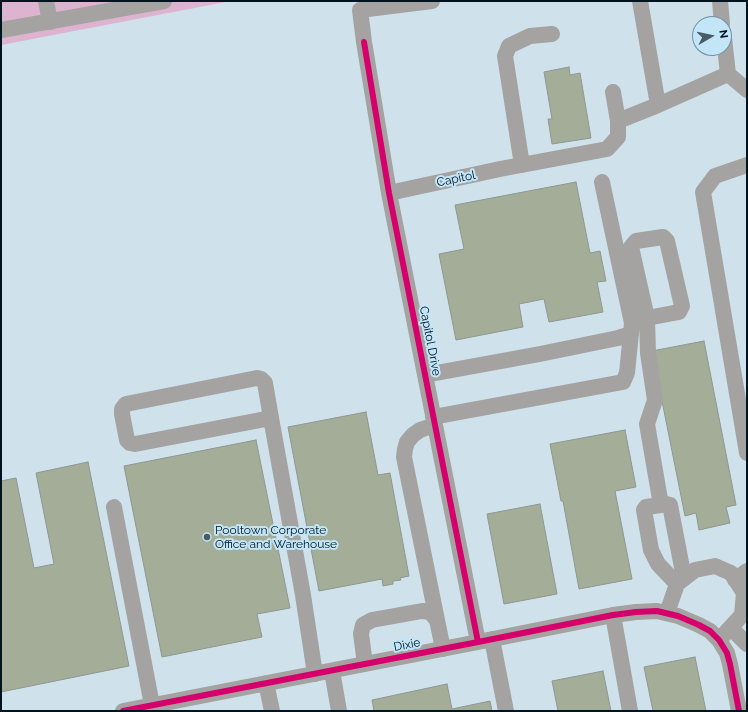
<!DOCTYPE html>
<html>
<head>
<meta charset="utf-8">
<style>
  body { margin:0 }
  #map { position:relative; width:748px; height:712px; overflow:hidden; background:#cfe2eb; font-family:Raleway,sans-serif }
  canvas { display:block }
  .frame { position:absolute; inset:0; border:2px solid #00141f; pointer-events:none }
  .north { position:absolute; left:692px; top:16px; width:40px; height:40px; box-sizing:border-box; background:#c2e5f8; border:1px solid #7491a1; border-radius:50%; rotate:81deg; font-size:11px; font-weight:700; line-height:16px; text-align:center; color:#00141f }
  .north::after { content:''; display:block; margin:auto; width:14px; height:18px; background:#485c66; clip-path:polygon(50% 0,100% 100%,50% 72%,0 100%) }
</style>
</head>
<body>
<div id="map">
<canvas width="748" height="712"></canvas>
<div class="frame"></div>
<div class="north">N</div>
</div>
<script>
const ctx = document.querySelector('canvas').getContext('2d');
ctx.lineJoin = 'round';
function fillPath(path, color) { ctx.fillStyle = color; ctx.fill(path, 'evenodd'); }
const poly = rows => new Path2D(rows.map(r => 'M' + r).join(''));
function trace(path, color, width, dash) { ctx.strokeStyle = color; ctx.lineWidth = width; ctx.lineCap = dash ? 'butt' : 'round'; ctx.setLineDash(dash || []); ctx.stroke(path); }
function write(font, color, halo, rows, align = 'center') {
  ctx.font = font + ' Raleway,sans-serif'; ctx.lineWidth = 4; ctx.setLineDash([]); ctx.textBaseline = 'middle'; ctx.strokeStyle = halo; ctx.fillStyle = color; for (const [text, x, y, turn = 0] of rows) {
    ctx.save(); ctx.translate(x, y); ctx.rotate((+turn || 0) * Math.PI / 180); ctx.textAlign = isNaN(turn) ? turn : align; if (halo) ctx.strokeText(text, 0, 0); ctx.fillText(text, 0, 0); ctx.restore();
  }
}
fillPath(poly([
  [1,1,231,1,1,45]
]), '#deb3d0');
const building = poly([
  [569,67,570,75,580,73,591,138,552,144,548,119,552,119,544,72,569,67],
  [576,182,590,253,600,251,606,281,597,282,603,312,549,322,544,299,519,304,523,327,456,340,439,254,464,249,455,205,576,182],
  [704,341,736,505,726,507,730,523,699,530,696,513,685,516,652,351,704,341],
  [366,412,378,475,390,473,409,576,400,578,401,580,393,581,393,584,383,586,382,579,319,591,288,427,366,412],
  [625,430,636,487,615,491,632,579,579,589,563,501,561,501,550,444,625,430],
  [256,440,290,608,257,614,262,637,162,657,124,466,256,440],
  [88,462,129,666,1,692,1,481,16,478,34,568,54,564,36,473,88,462],
  [540,504,557,594,504,604,487,514,540,504],
  [695,657,706,711,653,711,644,667,695,657],
  [603,671,611,711,558,711,552,681,603,671],
  [447,684,452,709,490,701,492,711,374,711,372,700,447,684]
]);
fillPath(building, '#a4ad98');
trace(building, '#8e9791', 1);
trace(poly([
  [46,1,50,22],
  [432,1,360,10,364,42,389,193,478,642],
  [640,1,658,105],
  [720,1,722,24],
  [1,30,164,1],
  [724,38,728,74,747,90],
  [618,121,658,105,728,74],
  [522,165,505,56,509,46,530,36,552,34],
  [747,165,715,176,703,192,747,453],
  [389,193,500,169,607,149,618,137,618,121,613,92],
  [647,318,679,312,682,306,667,241,663,237,636,241,631,247,647,318,648,353,655,400,647,424,661,505,646,507,644,510,651,550,658,564,677,584],
  [425,375,540,354,618,338,631,334],
  [433,417,623,382,627,373,632,323,602,182],
  [271,418,265,383,261,379,257,378,126,404,122,409,122,414,127,440,130,443,135,444,271,418,303,595,315,674],
  [435,425,420,430,413,435,407,442,405,449,404,457,437,620],
  [661,505,666,504,670,505,684,578],
  [114,507,152,705],
  [735,580,747,571],
  [667,613,677,584,695,570,715,566,731,573,744,593,742,615,719,640],
  [613,615,630,711],
  [731,628,747,644],
  [492,639,506,711],
  [365,664,361,634,363,625,372,620,422,611,430,612,437,620,443,649],
  [332,671,339,711],
  [266,683,272,711],
  [123,711,478,642,613,615,636,612,657,611,678,616,699,625,710,631,719,640,727,653,730,664,739,711]
]), '#a4a3a2', 16);
trace(poly([
  [364,42,389,193,478,642],
  [123,711,478,642,613,615,636,612,657,611,678,616,699,625,710,631,719,640,727,653,730,664,739,711]
]), '#d6006c', 6);
for (const [x, y, r, color] of [
  [207,537,4,"#485c66"]
]) { const dot = new Path2D(); dot.arc(x, y, r, 0, 2 * Math.PI); ctx.fillStyle = color; ctx.fill(dot); trace(dot, '#c2e5f8', 1.5); }
write('12px', '#00141f', '#c2e5f8', [
  ["Capitol",456,179,-12],
  ["Capitol Drive",430,341,79],
  ["Dixie",407,645,-11]
]);
write('12px', '#00141f', '#c2e5f8', [
  ["Pooltown Corporate",215,530],
  ["Office and Warehouse",215,544]
], 'left');
</script>
</body>
</html>
